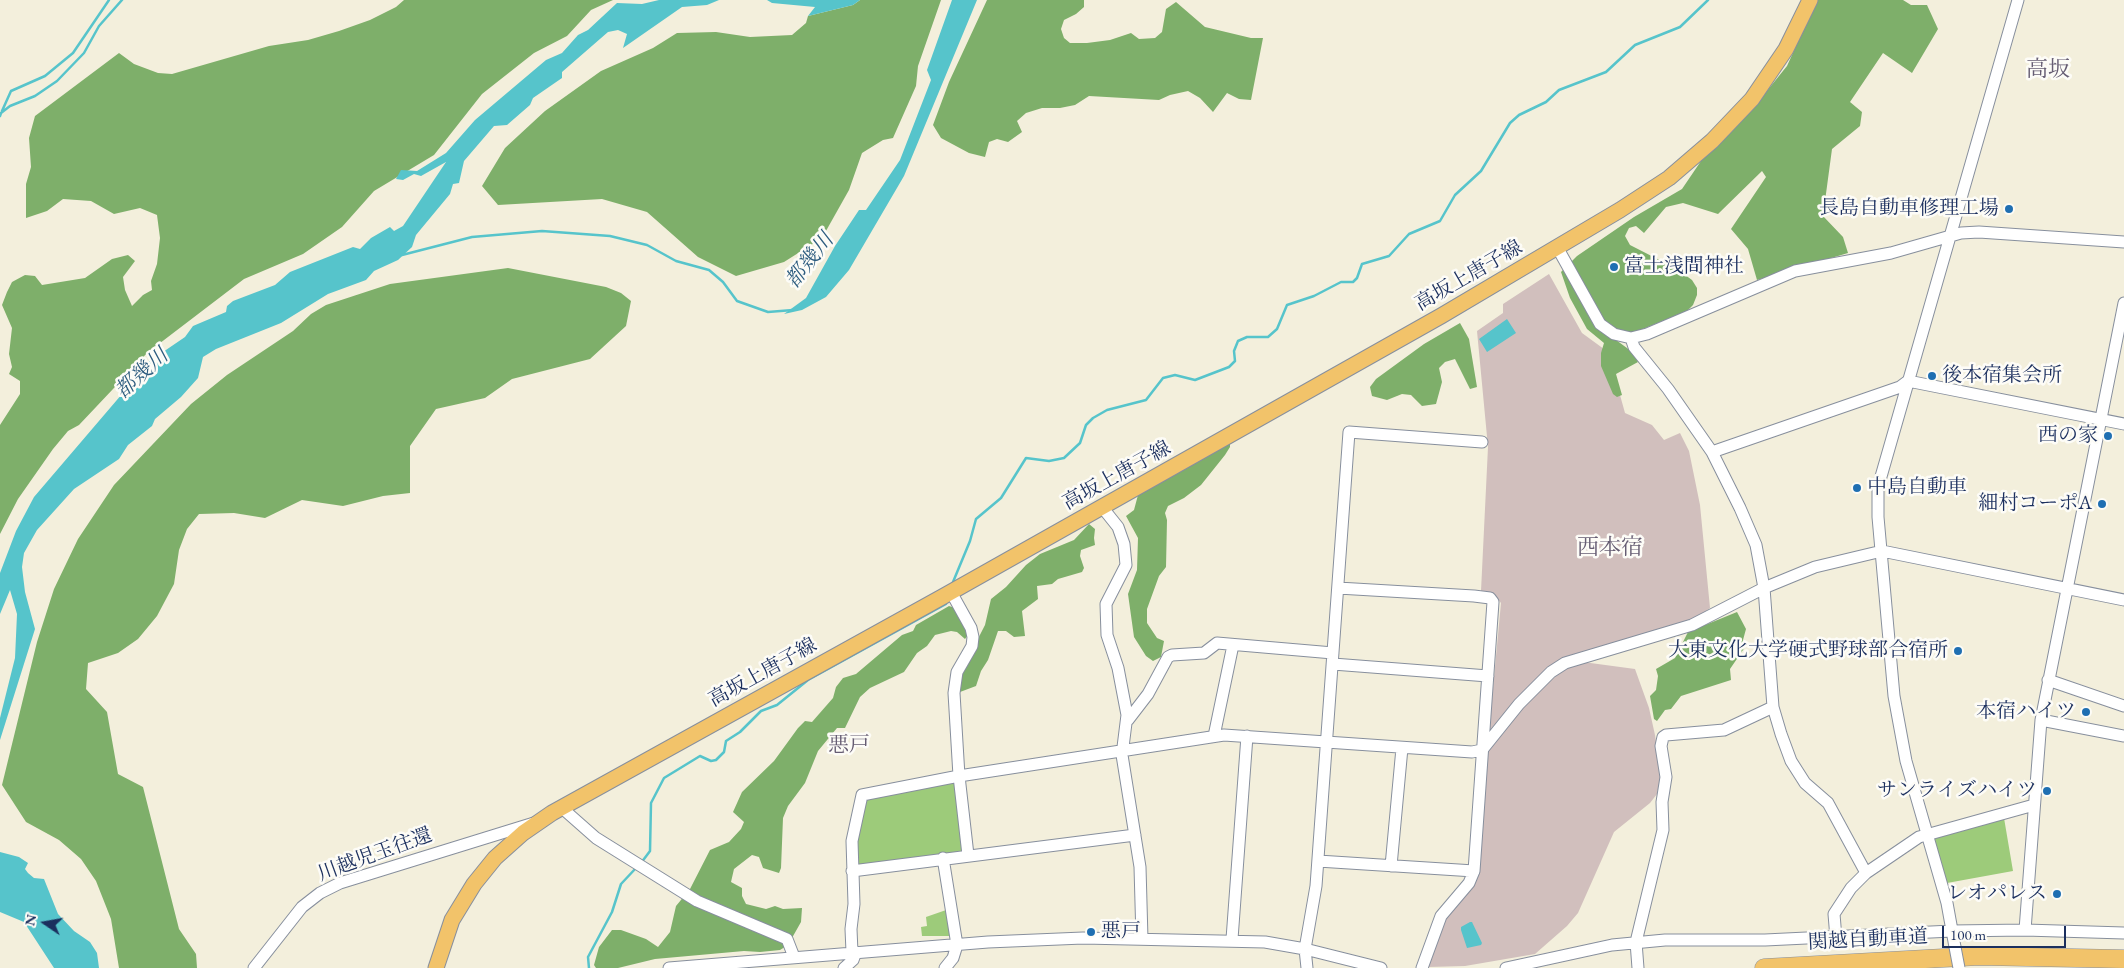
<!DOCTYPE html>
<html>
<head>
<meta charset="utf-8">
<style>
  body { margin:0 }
  #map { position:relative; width:2124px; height:968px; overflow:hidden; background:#f3efdc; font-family:"EB Garamond",serif }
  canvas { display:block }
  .north { position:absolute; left:20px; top:898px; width:50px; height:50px; -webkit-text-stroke:4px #fdfcf7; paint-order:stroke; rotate:282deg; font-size:14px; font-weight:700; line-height:20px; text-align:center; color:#1b2f5e }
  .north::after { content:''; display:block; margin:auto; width:18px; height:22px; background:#1b2f5e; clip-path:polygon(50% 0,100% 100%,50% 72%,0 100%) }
  .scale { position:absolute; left:1942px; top:926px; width:124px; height:22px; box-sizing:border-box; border:2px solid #1b2f5e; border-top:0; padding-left:6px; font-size:15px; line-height:18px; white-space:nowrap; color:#1b2f5e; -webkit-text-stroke:4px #fdfcf7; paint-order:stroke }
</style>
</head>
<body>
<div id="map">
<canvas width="2124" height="968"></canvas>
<div class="north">N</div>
<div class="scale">100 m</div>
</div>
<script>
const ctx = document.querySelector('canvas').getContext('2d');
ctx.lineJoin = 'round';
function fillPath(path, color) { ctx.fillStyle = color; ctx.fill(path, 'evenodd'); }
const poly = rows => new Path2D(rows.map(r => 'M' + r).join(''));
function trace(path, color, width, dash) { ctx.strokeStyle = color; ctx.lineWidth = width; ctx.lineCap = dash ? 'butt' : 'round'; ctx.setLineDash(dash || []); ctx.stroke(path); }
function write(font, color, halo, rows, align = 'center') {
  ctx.font = font + ' "EB Garamond","Noto Serif JP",serif'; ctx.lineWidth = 5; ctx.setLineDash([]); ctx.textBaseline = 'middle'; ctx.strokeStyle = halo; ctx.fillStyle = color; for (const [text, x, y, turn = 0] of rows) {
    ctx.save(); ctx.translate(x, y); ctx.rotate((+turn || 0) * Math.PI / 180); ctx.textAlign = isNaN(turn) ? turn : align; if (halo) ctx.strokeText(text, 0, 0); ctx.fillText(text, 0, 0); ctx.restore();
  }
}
fillPath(poly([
  [1549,274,1582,333,1608,352,1625,413,1652,425,1664,440,1680,433,1689,451,1700,505,1710,608,1697,618,1682,624,1569,656,1556,663,1521,696,1489,731,1501,603,1497,598,1481,591,1488,447,1477,331,1503,313,1503,304],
  [1583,662,1635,669,1649,708,1655,735,1661,777,1657,794,1650,803,1614,832,1578,913,1567,926,1535,954,1465,966,1428,967,1444,920,1474,883,1487,752,1512,718,1532,697,1564,669]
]), '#d1bfbd');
fillPath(poly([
  [956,781,965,850,962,853,857,866,857,831,865,801,870,798],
  [2004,818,2013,871,1947,883,1934,838],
  [949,909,953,936,922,936,921,927,927,926,926,917]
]), '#9dcb7a');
fillPath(poly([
  [404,0,613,0,591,10,567,36,534,53,482,94,434,155,374,191,342,227,303,254,244,279,147,353,79,425,68,431,53,449,18,499,0,534,0,425,20,394,20,381,9,374,12,367,9,354,12,328,2,305,7,292,12,282,25,275,35,276,42,285,85,278,112,259,128,255,135,261,123,277,125,290,132,306,143,295,152,290,151,281,157,264,160,238,157,215,140,208,114,214,91,201,63,199,47,211,26,218,26,184,31,167,29,138,35,116,119,53,134,64,158,73,172,74,269,46,308,40,339,31,370,20,396,7],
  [860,0,941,0,918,66,916,86,893,138,883,140,862,153,849,190,822,238,784,262,736,276,698,257,647,212,602,199,498,205,482,186,505,148,545,111,601,71,653,48,677,33,716,32,750,37,792,35,806,23,808,16,853,5],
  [987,0,1084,0,1084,7,1076,14,1064,20,1061,29,1064,38,1070,43,1087,43,1110,40,1131,33,1139,39,1155,38,1162,32,1166,9,1176,2,1205,27,1251,38,1263,38,1251,100,1239,99,1227,93,1213,112,1200,98,1188,91,1170,95,1159,100,1089,96,1075,105,1060,108,1042,108,1026,113,1017,121,1022,132,1008,142,997,139,989,142,985,157,969,153,941,138,933,125,949,82],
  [1817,0,1903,0,1911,5,1927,5,1938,29,1912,73,1883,53,1850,102,1862,112,1860,126,1832,149,1823,216,1843,237,1848,253,1757,280,1748,249,1731,229,1766,177,1762,171,1718,214,1683,203,1666,207,1644,233,1636,226,1629,228,1625,236,1630,245,1677,269,1692,280,1697,288,1697,295,1693,305,1687,311,1616,340,1631,351,1638,362,1616,374,1622,395,1617,397,1613,394,1601,366,1601,353,1604,343,1587,329,1570,298,1561,272,1577,256,1634,217,1682,189,1701,161,1758,102,1787,66],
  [508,268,606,287,621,293,631,301,626,326,590,359,512,379,485,398,436,409,410,446,410,493,383,496,343,506,302,500,265,518,234,513,199,514,187,529,179,550,174,584,157,616,138,639,118,653,88,663,86,689,107,712,118,774,143,787,179,929,196,954,197,968,119,968,111,919,96,881,81,859,59,840,26,822,2,785,37,642,54,589,78,539,114,485,191,404,227,375,293,331,311,314,326,305,390,284],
  [1460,323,1469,339,1477,387,1470,389,1455,359,1445,362,1439,368,1442,382,1436,404,1422,406,1411,395,1402,394,1387,400,1372,396,1370,387,1376,379,1424,344],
  [1230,442,1230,447,1225,455,1201,485,1184,498,1168,506,1165,513,1167,520,1166,567,1159,576,1147,609,1147,623,1157,638,1164,641,1161,657,1153,661,1146,656,1134,637,1128,594,1137,570,1138,538,1126,516,1134,510,1138,495],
  [1089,524,1095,529,1094,538,1095,545,1081,550,1080,556,1084,568,1082,572,1058,579,1052,584,1037,586,1038,599,1022,611,1025,636,1014,637,1006,631,998,631,988,660,981,671,976,686,960,692,957,690,960,674,985,625,991,599,1006,587,1026,565,1040,554,1074,540],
  [949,606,955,608,961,616,968,635,965,639,957,632,951,631,935,635,927,646,917,653,904,672,870,688,860,697,845,728,837,728,818,751,805,783,788,806,783,818,781,868,779,873,763,868,759,857,752,855,734,869,731,882,742,888,742,896,746,904,766,909,775,906,783,909,802,908,801,922,788,945,780,950,760,952,744,951,655,959,618,968,596,968,594,965,599,947,612,930,621,930,646,939,658,947,670,932,676,906,690,889,710,850,729,842,741,829,744,822,733,812,742,792,774,761,798,728,805,721,812,722,833,698,836,687,843,678,856,674,902,635,913,631,916,625],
  [1737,612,1746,629,1743,640,1745,647,1730,669,1731,680,1681,696,1671,709,1665,710,1657,721,1654,719,1650,696,1656,690,1658,676,1656,669,1675,658,1688,632]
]), '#7eaf6a');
fillPath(poly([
  [659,0,719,0,707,5,682,7,623,48,627,34,618,30,608,32,562,72,562,78,533,98,530,105,507,125,494,126,464,161,459,183,453,184,450,194,416,235,412,247,398,260,374,271,366,280,328,294,281,323,216,349,203,357,198,378,181,397,155,419,152,426,128,445,119,459,74,489,37,530,24,553,22,567,25,592,35,629,0,740,0,718,15,658,17,614,10,590,0,614,0,573,16,531,34,497,128,387,141,367,185,337,193,326,226,312,227,306,233,301,275,285,290,272,353,247,360,249,371,238,390,227,394,231,403,226,446,162,421,176,414,174,403,180,396,179,401,170,417,171,446,153,475,120,546,60,562,53,578,35,588,30,617,3,642,4],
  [767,0,860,0,853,5,808,16,815,7,772,3],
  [952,0,977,0,904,176,849,270,826,297,802,310,784,314,806,298,835,246,859,210,866,210,900,160,931,80,927,70],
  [1507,319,1516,333,1487,352,1479,339],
  [0,852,19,857,28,863,25,869,28,873,34,878,44,879,58,914,74,931,90,942,97,953,99,968,54,968,24,922,0,912],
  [1470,922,1472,922,1482,943,1481,945,1467,948,1461,930,1461,927]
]), '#56c4cb');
trace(poly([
  [2,111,11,91,45,76,73,53,109,0],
  [0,116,1,113,10,106,35,96,57,81,84,53,99,26,122,0],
  [402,255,472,237,542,231,610,236,647,245,676,261,709,270,723,282,737,301,768,312,793,310],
  [953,582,970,541,976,519,1001,498,1026,458,1049,461,1064,458,1080,443,1086,425,1093,418,1107,410,1146,400,1163,378,1175,375,1195,380,1229,367,1235,361,1234,351,1238,341,1247,337,1268,337,1277,329,1287,305,1314,296,1341,282,1353,282,1357,278,1362,264,1389,256,1409,234,1440,221,1455,195,1481,171,1510,123,1519,115,1546,102,1559,90,1606,72,1635,45,1680,27,1708,0],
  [641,863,650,851,651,803,664,778,700,756,711,761,716,760,724,752,726,741,740,732,761,711,777,705,808,680,946,604],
  [589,968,588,957,612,912,621,884,636,868]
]), '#56c4cb', 2.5);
const minor = poly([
  [1557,247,1600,324,1614,334,1631,338,1647,334,1795,271,1891,253,1961,233,1979,232,2124,242],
  [1631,338,1634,347,1668,389,1712,452,1740,508,1756,545,1764,588,1773,707,1781,734,1791,761,1805,783,1828,803,1866,873],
  [1712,452,1900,387,1908,381,2124,424],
  [1102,507,1118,527,1124,544,1126,565,1106,604,1107,635,1118,668,1127,715,1122,755,1140,867,1142,939],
  [951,592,971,628,973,637,972,646,957,672,954,693,959,776,968,855],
  [1333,664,1488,676],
  [2048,680,2124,706],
  [1128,720,1148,694,1168,657,1172,655,1204,653,1217,643,1333,653],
  [2041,720,2124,736],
  [1214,736,1233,645],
  [562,808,596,838,697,901,787,939,794,957],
  [943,858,957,945,953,958,945,968],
  [1318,861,1474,871,1493,602,1490,598,1474,596,1338,588],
  [1391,866,1402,748],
  [852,871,1135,835],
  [2025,930,2041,720,2124,303],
  [1836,938,1834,914,1851,888,1866,873,1919,837,2034,805],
  [1232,939,1247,736],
  [1955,947,1947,903,1906,761,1894,696,1878,517,1878,487,2018,0],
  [852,952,851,929,854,904,852,841,862,795,959,776,1224,735,1472,752,1482,750,1519,704,1551,672,1565,663,1692,625,1764,588,1815,567,1882,551,2124,600],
  [254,968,302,907,320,893,340,883,534,823],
  [669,968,988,942,1083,938,1265,942,1305,949,1381,968],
  [844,968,853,960,856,952],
  [1307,968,1305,949,1316,886,1349,432,1482,442],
  [1422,968,1441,916,1469,883,1474,871],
  [1506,968,1612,945,1665,940,1765,940,1952,931,2025,930,2124,933],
  [1638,968,1636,942,1663,830,1662,802,1666,777,1661,746,1663,737,1666,735,1724,730,1773,707]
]);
const major = poly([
  [436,968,452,920,474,884,495,858,523,833,552,813,944,596,1441,316,1620,210,1669,178,1712,141,1752,99,1786,49,1810,0]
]);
const highway = poly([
  [1764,968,1979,956,2124,959]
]);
trace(minor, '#878f9d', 13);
trace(major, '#878f9d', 17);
trace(highway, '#878f9d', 19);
trace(minor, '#fff', 11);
trace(major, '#f2c36a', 15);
trace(highway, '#f2c36a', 18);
const minorBridge = poly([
  [1955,947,1959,968]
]);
trace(minorBridge, '#878f9d', 13, []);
trace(minorBridge, '#fff', 11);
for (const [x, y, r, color] of [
  [2009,209,5,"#1f6fb2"],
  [1614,267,5,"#1f6fb2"],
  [1932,376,5,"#1f6fb2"],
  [2108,436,5,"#1f6fb2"],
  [1857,488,5,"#1f6fb2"],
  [2102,504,5,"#1f6fb2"],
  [1958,651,5,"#1f6fb2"],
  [2086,712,5,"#1f6fb2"],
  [2047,791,5,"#1f6fb2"],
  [2057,894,5,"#1f6fb2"],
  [1091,932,5,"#1f6fb2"]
]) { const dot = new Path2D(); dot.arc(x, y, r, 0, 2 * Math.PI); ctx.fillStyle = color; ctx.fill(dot); trace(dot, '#fdfcf7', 2); }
write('20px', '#1b2f5e', '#fdfcf7', [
  ["長島自動車修理工場",1999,209],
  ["富士浅間神社",1624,267,"left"],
  ["後本宿集会所",1942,376,"left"],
  ["西の家",2098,436],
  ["中島自動車",1867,488,"left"],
  ["細村コーポA",2092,504],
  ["大東文化大学硬式野球部合宿所",1948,651],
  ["本宿ハイツ",2076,712],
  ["サンライズハイツ",2037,791],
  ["レオパレス",2047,894],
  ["悪戸",1101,932,"left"]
], 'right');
write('20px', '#1b2f5e', '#fdfcf7', [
  ["高坂上唐子線",1469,276,-30],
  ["高坂上唐子線",1117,476,-29],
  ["高坂上唐子線",763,673,-29],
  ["川越児玉往還",375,855,-20],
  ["関越自動車道",1868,940,-3]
]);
write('italic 21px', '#2d5c7f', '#fdfcf7', [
  ["都幾川",810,261,-52],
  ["都幾川",142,374,-42]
]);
write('21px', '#665d73', '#fdfcf7', [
  ["悪戸",849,745]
]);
write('22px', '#665d73', '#fdfcf7', [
  ["高坂",2048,70],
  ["西本宿",1610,548]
]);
</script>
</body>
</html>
